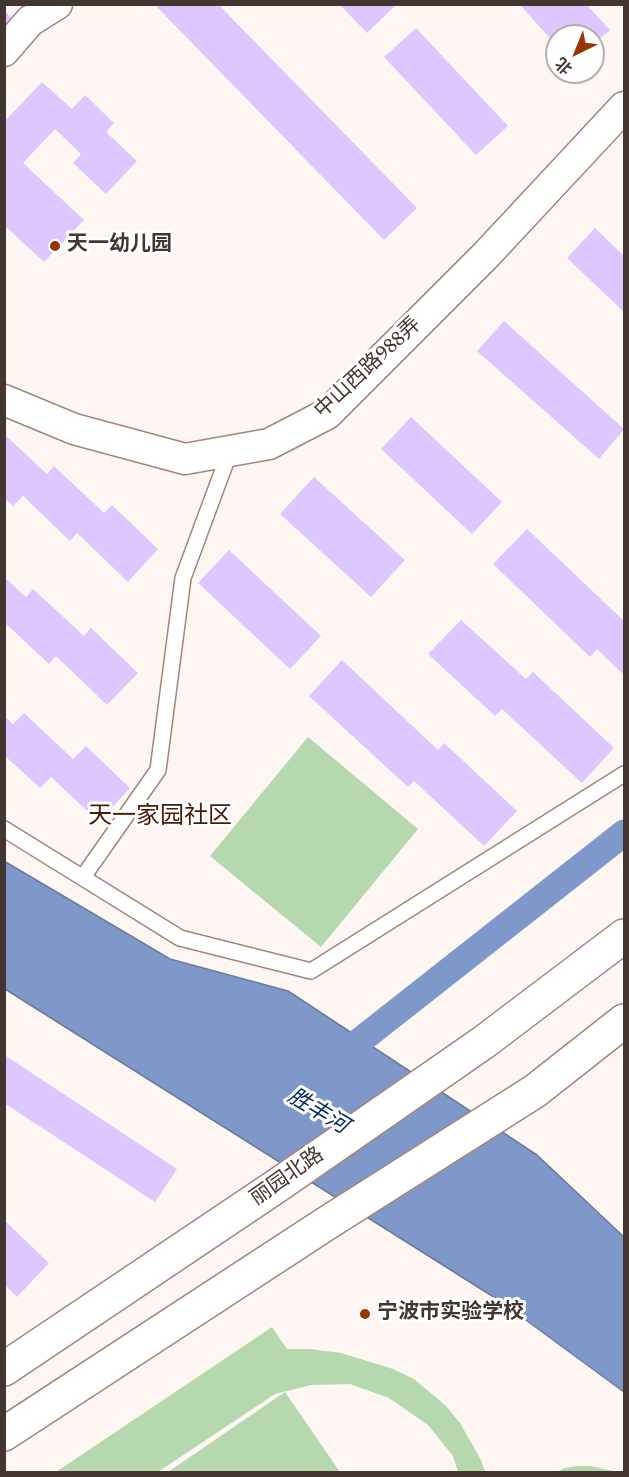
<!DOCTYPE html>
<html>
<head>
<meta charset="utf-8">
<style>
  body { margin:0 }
  #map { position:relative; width:629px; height:1477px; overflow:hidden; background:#fdf6f3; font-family:Spectral,"Noto Sans SC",serif }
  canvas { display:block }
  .frame { position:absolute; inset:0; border:6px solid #43352f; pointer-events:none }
  .north { position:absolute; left:545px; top:24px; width:60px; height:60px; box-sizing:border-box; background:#fff; border:2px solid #b4aeac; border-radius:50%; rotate:223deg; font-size:16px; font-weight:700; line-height:24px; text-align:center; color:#43352f }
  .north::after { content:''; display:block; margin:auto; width:21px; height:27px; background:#993600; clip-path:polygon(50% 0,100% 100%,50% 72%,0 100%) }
</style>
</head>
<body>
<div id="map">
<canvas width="629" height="1477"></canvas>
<div class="frame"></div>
<div class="north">北</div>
</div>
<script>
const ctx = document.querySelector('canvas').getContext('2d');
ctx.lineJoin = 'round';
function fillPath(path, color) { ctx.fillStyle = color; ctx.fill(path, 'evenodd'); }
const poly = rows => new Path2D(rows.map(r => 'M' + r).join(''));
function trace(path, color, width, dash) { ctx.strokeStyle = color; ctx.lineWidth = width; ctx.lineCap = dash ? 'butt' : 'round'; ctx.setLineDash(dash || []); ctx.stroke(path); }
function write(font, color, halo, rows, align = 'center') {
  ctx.font = font + ' Spectral,"Noto Sans SC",serif'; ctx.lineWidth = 6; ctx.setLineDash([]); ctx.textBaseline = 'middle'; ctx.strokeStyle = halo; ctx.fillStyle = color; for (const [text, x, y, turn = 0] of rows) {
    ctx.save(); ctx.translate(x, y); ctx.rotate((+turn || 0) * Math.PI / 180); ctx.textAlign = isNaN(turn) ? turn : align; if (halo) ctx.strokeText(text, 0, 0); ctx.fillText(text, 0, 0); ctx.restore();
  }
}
fillPath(poly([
  [308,737,418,829,321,947,210,856],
  [272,1327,287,1349,310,1349,341,1353,393,1369,414,1379,446,1406,460,1423,481,1460,485,1472,458,1472,453,1456,428,1425,389,1398,350,1384,311,1385,275,1394,158,1472,56,1472],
  [285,1392,340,1472,168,1472],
  [578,1466,591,1466,617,1472,556,1472,565,1468]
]), '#b5d8af');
const water = poly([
  [4,861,170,959,288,991,537,1155,624,1237,624,1392,500,1301,5,989,4,861]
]);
fillPath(water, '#7e99c9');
trace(water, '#6c7b9b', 1.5);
trace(poly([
  [333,1062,624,833]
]), '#7e99c9', 27);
fillPath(poly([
  [154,4,218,4,417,208,384,240],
  [339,4,397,4,367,33],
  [519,4,586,4,610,30,593,45,593,36,557,36,557,46],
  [4,9,15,23,4,31],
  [416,28,508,126,476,155,384,57],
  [42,82,72,109,85,95,114,123,106,132,137,161,106,194,73,163,81,154,55,129,23,163,84,220,44,262,4,225,4,122],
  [595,228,624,256,624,312,567,258],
  [504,321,624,429,599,459,477,351],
  [411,417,502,502,472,534,381,449],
  [4,434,47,474,54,466,104,513,112,505,158,549,128,582,77,533,70,541,23,496,13,506,4,498],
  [314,477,405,560,371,597,280,514],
  [527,529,623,620,624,619,624,675,597,649,590,657,493,564],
  [229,550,321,636,290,669,198,583],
  [4,577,26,597,33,589,84,636,91,628,138,673,107,705,56,656,49,664,4,622],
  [461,620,526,679,533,672,614,748,582,783,502,709,495,716,428,654],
  [342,660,438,750,444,743,517,811,484,846,414,781,408,787,309,696],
  [24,713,73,759,86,746,130,788,99,822,51,777,40,788,4,755,4,716,13,724],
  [6,1056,177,1169,155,1202,4,1103,4,1058],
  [4,1220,49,1263,17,1297,4,1284]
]), '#dcc8fe');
const lane = poly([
  [4,829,180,938,311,971,624,774],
  [83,877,158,770,183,578,230,451]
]);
const street = poly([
  [4,51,30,21,57,4],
  [4,400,74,429,185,459,269,444,327,414,486,255,624,107]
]);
const secondary = poly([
  [4,1369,278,1185,484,1042,624,936],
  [4,1434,327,1223,535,1091,624,1021]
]);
trace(lane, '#a48576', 18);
trace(street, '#a48576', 33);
trace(secondary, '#a48576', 36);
trace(lane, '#fff', 15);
trace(street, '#fff', 30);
trace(secondary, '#fff', 33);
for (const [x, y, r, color] of [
  [55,246,6,"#993600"],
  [365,1314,6,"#993600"]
]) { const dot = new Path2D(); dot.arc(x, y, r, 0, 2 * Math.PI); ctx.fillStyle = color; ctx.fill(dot); trace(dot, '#fff', 2); }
write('bold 21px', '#43352f', '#fff', [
  ["天一幼儿园",67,246],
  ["宁波市实验学校",377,1314]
], 'left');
write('21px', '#43352f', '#fff', [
  ["中山西路988弄",369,369,-43],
  ["丽园北路",288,1178,-35]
]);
write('italic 22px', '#082860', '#fff', [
  ["胜丰河",317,1113,31]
]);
write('24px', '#491904', '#fff', [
  ["天一家园社区",160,818]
]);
</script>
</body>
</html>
